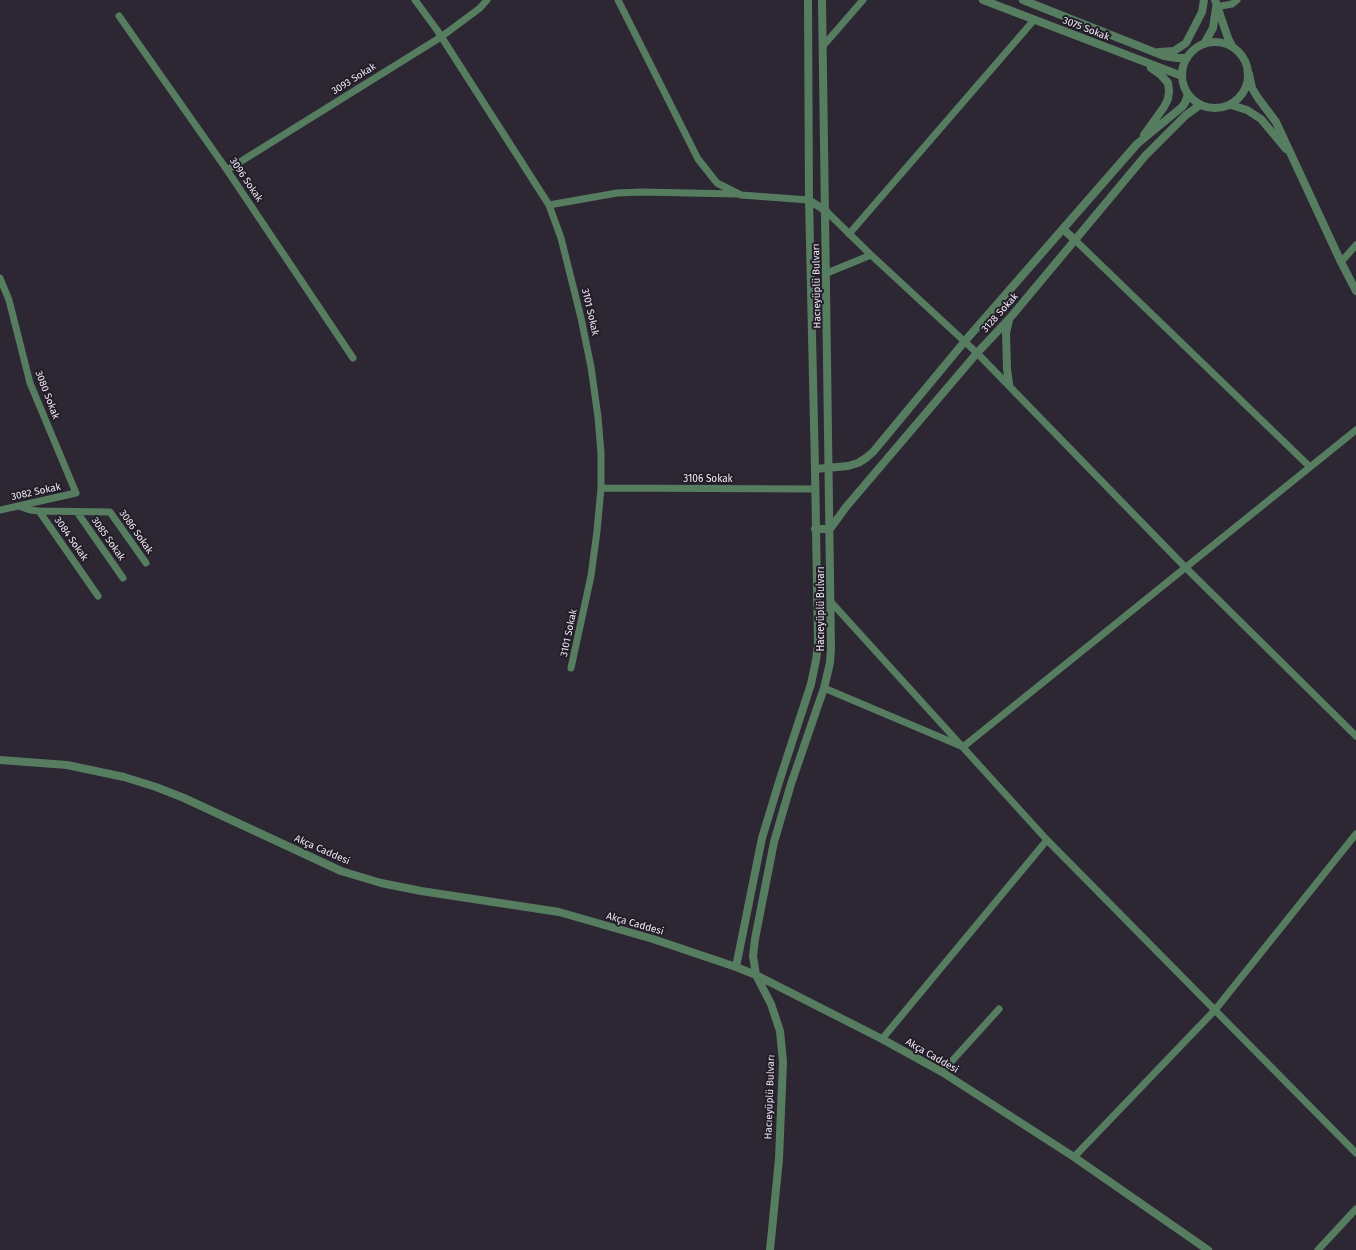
<!DOCTYPE html>
<html>
<head>
<meta charset="utf-8">
<style>
  body { margin:0 }
  canvas { display:block; background:#2c2733 }
</style>
</head>
<body>
<canvas width="1356" height="1250"></canvas>
<script>
const ctx = document.querySelector('canvas').getContext('2d');
ctx.lineJoin = 'round';
const poly = rows => new Path2D(rows.map(r => 'M' + r).join(''));
function trace(path, color, width, dash) { ctx.strokeStyle = color; ctx.lineWidth = width; ctx.lineCap = dash ? 'butt' : 'round'; ctx.setLineDash(dash || []); ctx.stroke(path); }
function write(font, color, halo, rows, align = 'center') {
  ctx.font = font + ' "Fira Sans",sans-serif'; ctx.lineWidth = 4; ctx.setLineDash([]); ctx.textBaseline = 'middle'; ctx.strokeStyle = halo; ctx.fillStyle = color; for (const [text, x, y, turn = 0] of rows) {
    ctx.save(); ctx.translate(x, y); ctx.rotate((+turn || 0) * Math.PI / 180); ctx.textAlign = isNaN(turn) ? turn : align; if (halo) ctx.strokeText(text, 0, 0); ctx.fillText(text, 0, 0); ctx.restore();
  }
}
trace(poly([
  [415,0,437,30,549,205,561,238,581,318,591,367,598,417,601,453,601,488,597,531,591,576,571,668],
  [618,0,698,159,717,183,741,195,809,200],
  [1216,7,1232,4,1237,0],
  [119,16,227,170,353,358],
  [823,46,863,0],
  [227,170,441,37,480,8,487,0],
  [549,205,617,193,642,192,737,194],
  [826,211,871,255,977,353,1185,567,1356,736],
  [849,234,1034,20],
  [1075,240,1310,467],
  [1341,262,1356,245],
  [827,273,871,255],
  [0,278,9,300,30,383,76,493,0,510],
  [601,488,815,489],
  [19,506,30,510,39,511,98,596],
  [39,511,110,512,146,563],
  [77,512,123,578],
  [831,602,1047,840,1356,1153],
  [824,688,961,746],
  [963,747,1356,430],
  [882,1039,1047,840],
  [942,1072,999,1009],
  [1074,1157,1215,1010,1356,834],
  [1318,1250,1356,1209]
]), '#567d5f', 7);
trace(poly([
  [983,0,1182,76],
  [1023,0,1164,56,1177,58,1187,58],
  [1215,0,1228,38,1232,46],
  '1182 75a33 33 0 1 1 66 0a33 33 0 1 1-66 0Z',
  [1204,44,1213,28,1216,8],
  [1159,52,1174,51,1186,43,1202,12,1204,0],
  [1249,74,1252,88,1258,98,1276,122,1341,262,1356,291],
  [1231,105,1247,110,1261,119,1286,149],
  [1144,135,1164,107,1168,99,1169,91,1168,83,1161,75,1151,68],
  [809,200,826,211],
  [1063,229,1075,240],
  [1009,384,1007,369,1006,333,1009,320],
  [815,469,848,466,858,463,866,458,873,452,965,341,1137,144,1182,107,1185,103,1188,94],
  [815,529,830,529,846,507,977,353,1010,318,1145,156,1186,115,1200,105],
  [0,760,67,765,124,777,156,787,184,798,341,871,381,883,421,891,559,912,653,939,736,967,756,975,882,1039,942,1072,1074,1157,1208,1250],
  [736,967,762,838,780,779,811,684,816,660,818,645,815,469,809,200,808,0],
  [770,1250,779,1159,783,1062,780,1031,771,1004,756,975,753,956,755,939,774,842,791,784,824,688,830,663,831,648,822,0]
]), '#567d5f', 8);
write('10px', '#eeeaf2', '#231d29', [
  ["3075 Sokak",1086,29,21],
  ["3093 Sokak",354,79,-32],
  ["3096 Sokak",246,180,56],
  ["Hacıeyüplü Bulvarı",817,286,-91],
  ["3101 Sokak",590,312,77],
  ["3128 Sokak",1000,313,-48],
  ["3080 Sokak",47,395,69],
  ["3106 Sokak",708,479],
  ["3082 Sokak",36,492,-12],
  ["3086 Sokak",136,532,55],
  ["3084 Sokak",71,539,55],
  ["3085 Sokak",108,539,55],
  ["Hacıeyüplü Bulvarı",821,609,-90],
  ["3101 Sokak",569,633,-78],
  ["Akça Caddesi",322,850,24],
  ["Akça Caddesi",635,924,16],
  ["Akça Caddesi",932,1056,30],
  ["Hacıeyüplü Bulvarı",770,1097,-88]
]);
</script>
</body>
</html>
